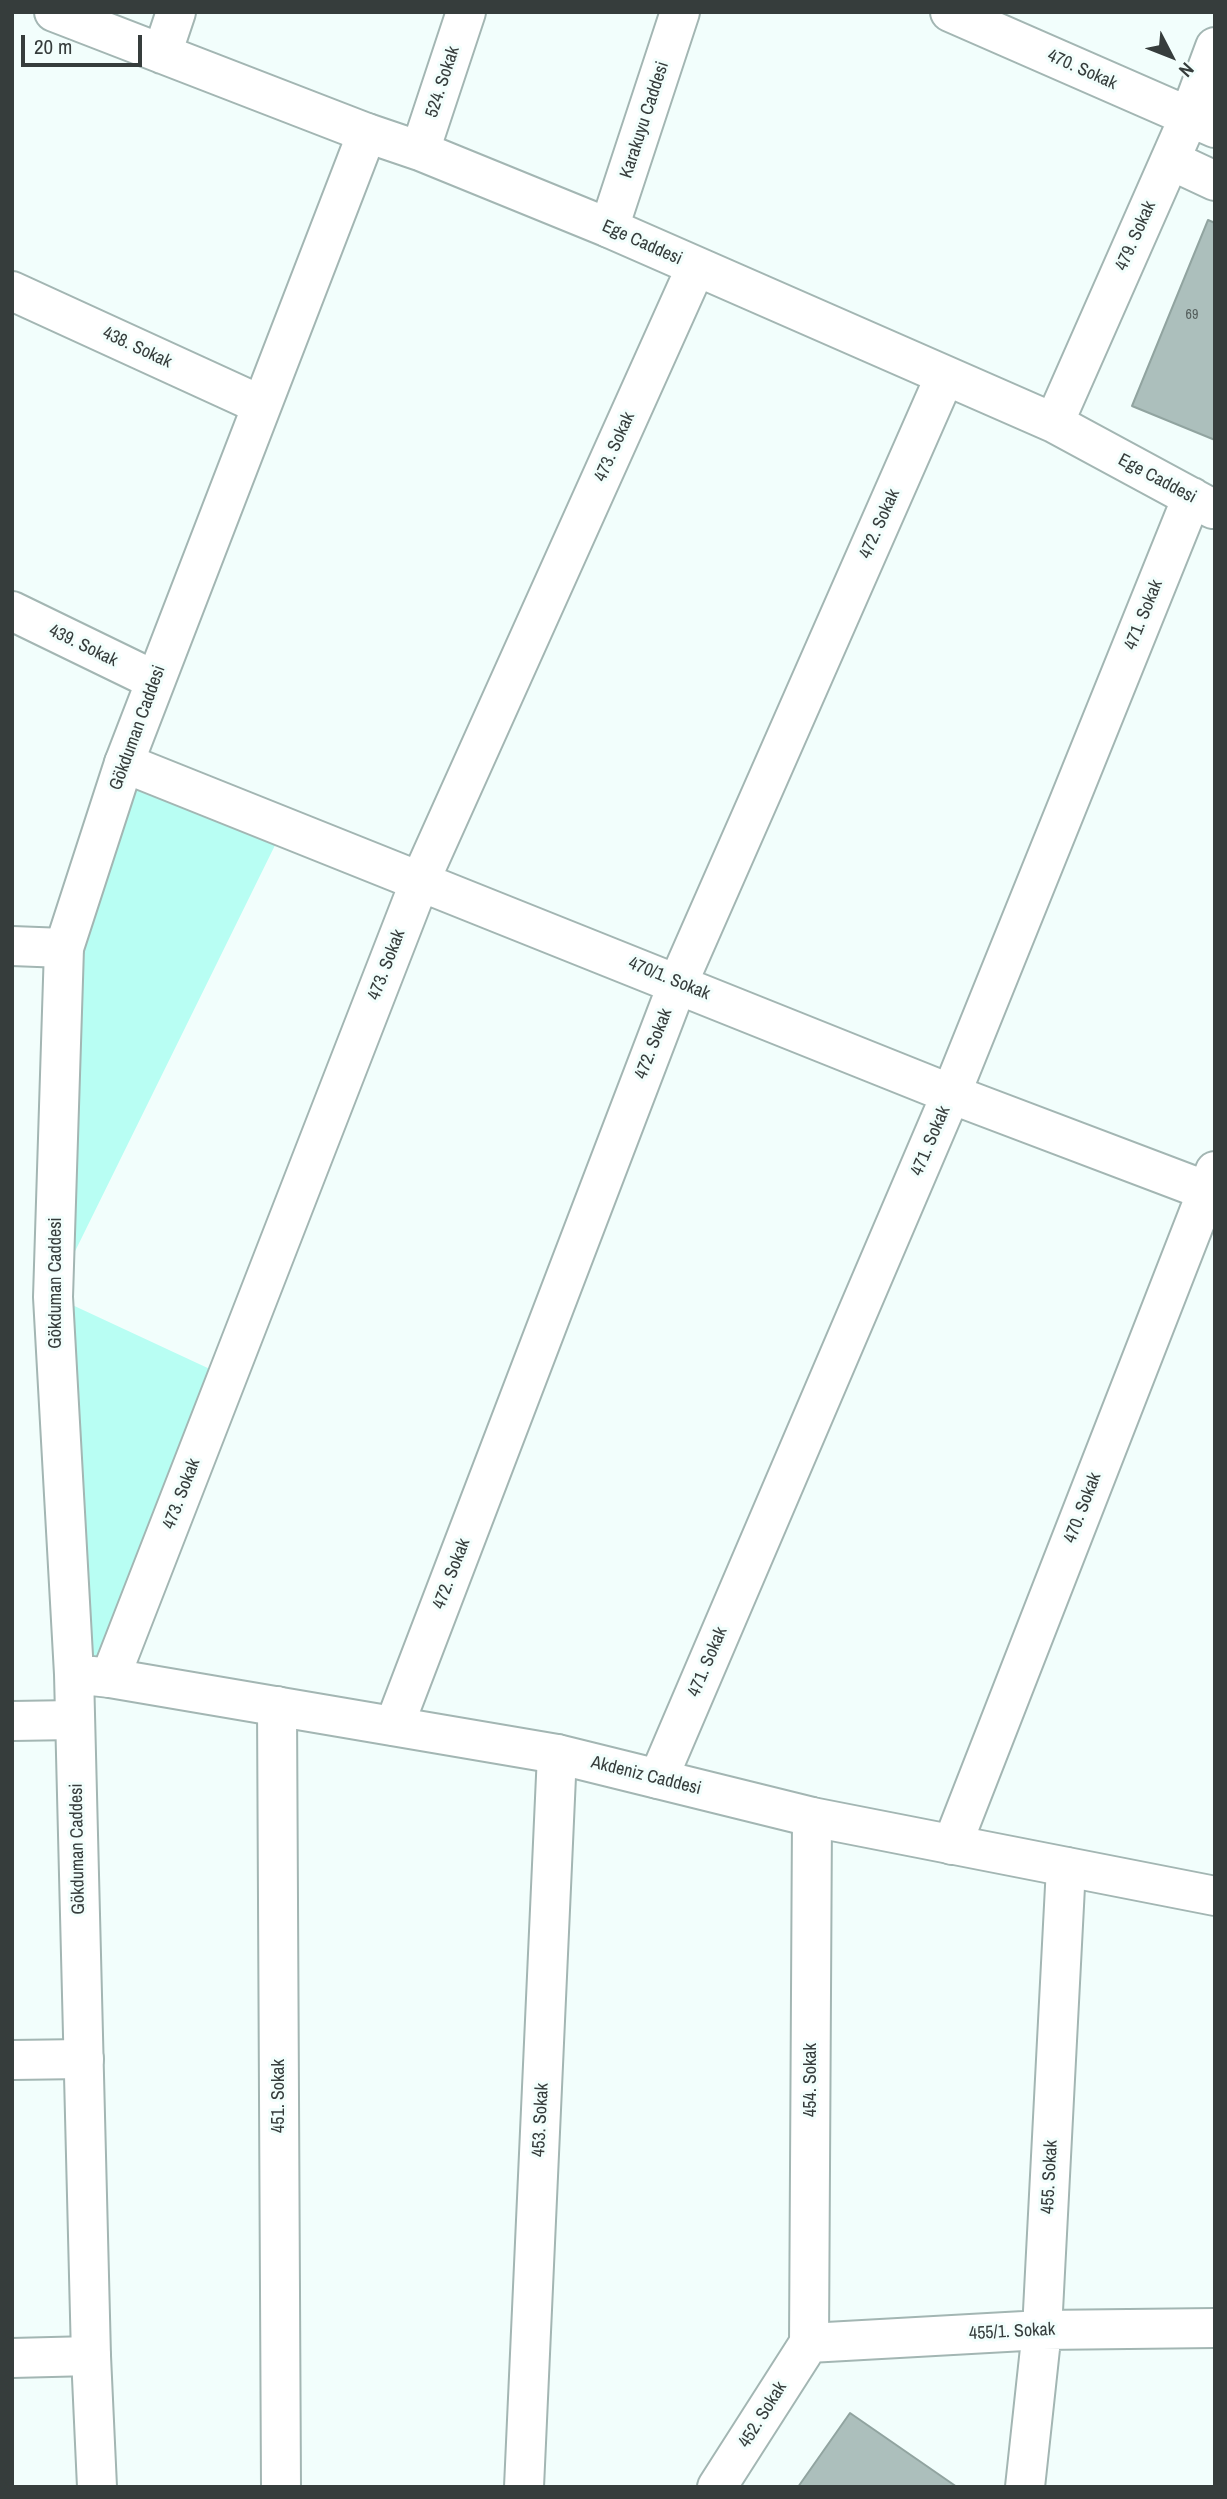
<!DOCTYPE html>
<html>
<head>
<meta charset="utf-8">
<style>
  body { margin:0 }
  #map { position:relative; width:1227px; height:2499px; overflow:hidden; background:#f2fefc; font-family:"Archivo Narrow",sans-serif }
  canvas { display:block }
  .frame { position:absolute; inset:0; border:14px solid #363d3c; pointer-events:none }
  .north { position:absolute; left:1136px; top:21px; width:70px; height:70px; -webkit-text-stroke:5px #f2fefc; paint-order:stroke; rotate:132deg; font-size:19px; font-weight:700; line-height:28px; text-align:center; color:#363d3c }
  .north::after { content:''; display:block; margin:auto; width:24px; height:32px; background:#363d3c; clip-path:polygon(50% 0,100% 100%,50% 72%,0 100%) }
  .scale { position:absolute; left:21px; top:35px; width:121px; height:32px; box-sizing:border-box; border:4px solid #363d3c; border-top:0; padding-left:9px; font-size:21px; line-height:24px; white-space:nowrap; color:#363d3c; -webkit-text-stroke:5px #f2fefc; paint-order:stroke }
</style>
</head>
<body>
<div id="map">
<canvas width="1227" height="2499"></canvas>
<div class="frame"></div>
<div class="north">N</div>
<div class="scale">20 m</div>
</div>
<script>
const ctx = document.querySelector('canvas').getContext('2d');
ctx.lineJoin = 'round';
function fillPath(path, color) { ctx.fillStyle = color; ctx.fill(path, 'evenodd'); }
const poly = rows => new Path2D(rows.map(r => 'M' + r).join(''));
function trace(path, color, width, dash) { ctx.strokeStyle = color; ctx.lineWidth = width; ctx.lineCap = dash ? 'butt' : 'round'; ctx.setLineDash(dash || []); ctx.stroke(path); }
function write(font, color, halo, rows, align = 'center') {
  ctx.font = font + ' "Archivo Narrow",sans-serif'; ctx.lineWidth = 6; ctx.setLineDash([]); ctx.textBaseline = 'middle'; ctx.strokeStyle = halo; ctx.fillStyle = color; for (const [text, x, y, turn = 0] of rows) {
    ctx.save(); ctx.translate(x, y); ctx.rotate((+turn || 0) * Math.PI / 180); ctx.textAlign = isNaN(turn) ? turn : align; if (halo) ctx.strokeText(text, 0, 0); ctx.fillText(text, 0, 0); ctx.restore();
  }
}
fillPath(poly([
  [124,763,284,827,53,1296,227,1377,110,1678,74,1674,53,1297,53,948]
]), '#b8fef3');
const building = poly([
  [1208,220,1215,223,1215,440,1132,406,1208,220],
  [850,2413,957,2487,798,2487,850,2413]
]);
fillPath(building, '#acbfbc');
trace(building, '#91a4a0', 2);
const street = poly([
  [54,12,367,133,420,151,609,228,1054,423,1213,509],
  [950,12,1215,128],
  [162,54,176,12],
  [420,151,466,12],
  [1170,160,1215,181],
  [12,291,261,405],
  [1054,423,1189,117,1215,47],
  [12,611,154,680],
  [124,763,951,1094,1215,1194],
  [12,946,64,948],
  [110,1678,420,881,696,267],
  [277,1706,281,2487],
  [12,1721,75,1720],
  [394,1726,678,983,945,376],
  [658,1779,951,1094,1192,497],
  [952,1845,1215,1171],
  [12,2060,84,2059],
  [809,2343,812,1817],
  [809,2343,1042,2330,1215,2328],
  [12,2358,91,2356],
  [524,2487,557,1754],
  [717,2487,809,2343],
  [1025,2487,1042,2330,1066,1867]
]);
const secondary = poly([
  [609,228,680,12],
  [74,1674,110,1678,557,1754,812,1817,1215,1896],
  [97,2487,91,2356,74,1674,53,1297,64,948,124,763,367,133]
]);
trace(street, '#a3b6b3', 42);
trace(secondary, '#a3b6b3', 42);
trace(street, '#fff', 38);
trace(secondary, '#fff', 38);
write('14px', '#545e5c', null, [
  ["69",1192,315]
]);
write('18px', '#363d3c', '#f2fefc', [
  ["470. Sokak",1082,70,24],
  ["524. Sokak",443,82,-72],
  ["Karakuyu Caddesi",645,120,-72],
  ["479. Sokak",1136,236,-66],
  ["Ege Caddesi",642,243,24],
  ["438. Sokak",137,348,25],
  ["473. Sokak",615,447,-66],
  ["Ege Caddesi",1157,479,28],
  ["472. Sokak",880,524,-66],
  ["471. Sokak",1144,615,-68],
  ["439. Sokak",83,646,26],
  ["Gökduman Caddesi",138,728,-70],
  ["473. Sokak",387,965,-69],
  ["470/1. Sokak",669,979,22],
  ["472. Sokak",654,1044,-69],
  ["471. Sokak",931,1141,-67],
  ["Gökduman Caddesi",56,1283,-90],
  ["473. Sokak",182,1494,-69],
  ["470. Sokak",1083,1508,-69],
  ["472. Sokak",452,1574,-69],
  ["471. Sokak",708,1662,-67],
  ["Akdeniz Caddesi",646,1776,14],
  ["Gökduman Caddesi",78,1849,-91],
  ["454. Sokak",811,2080,-90],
  ["451. Sokak",279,2096,-90],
  ["453. Sokak",541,2120,-87],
  ["455. Sokak",1050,2177,-87],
  ["455/1. Sokak",1012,2332,-3],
  ["452. Sokak",763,2415,-58]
]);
</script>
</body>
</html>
